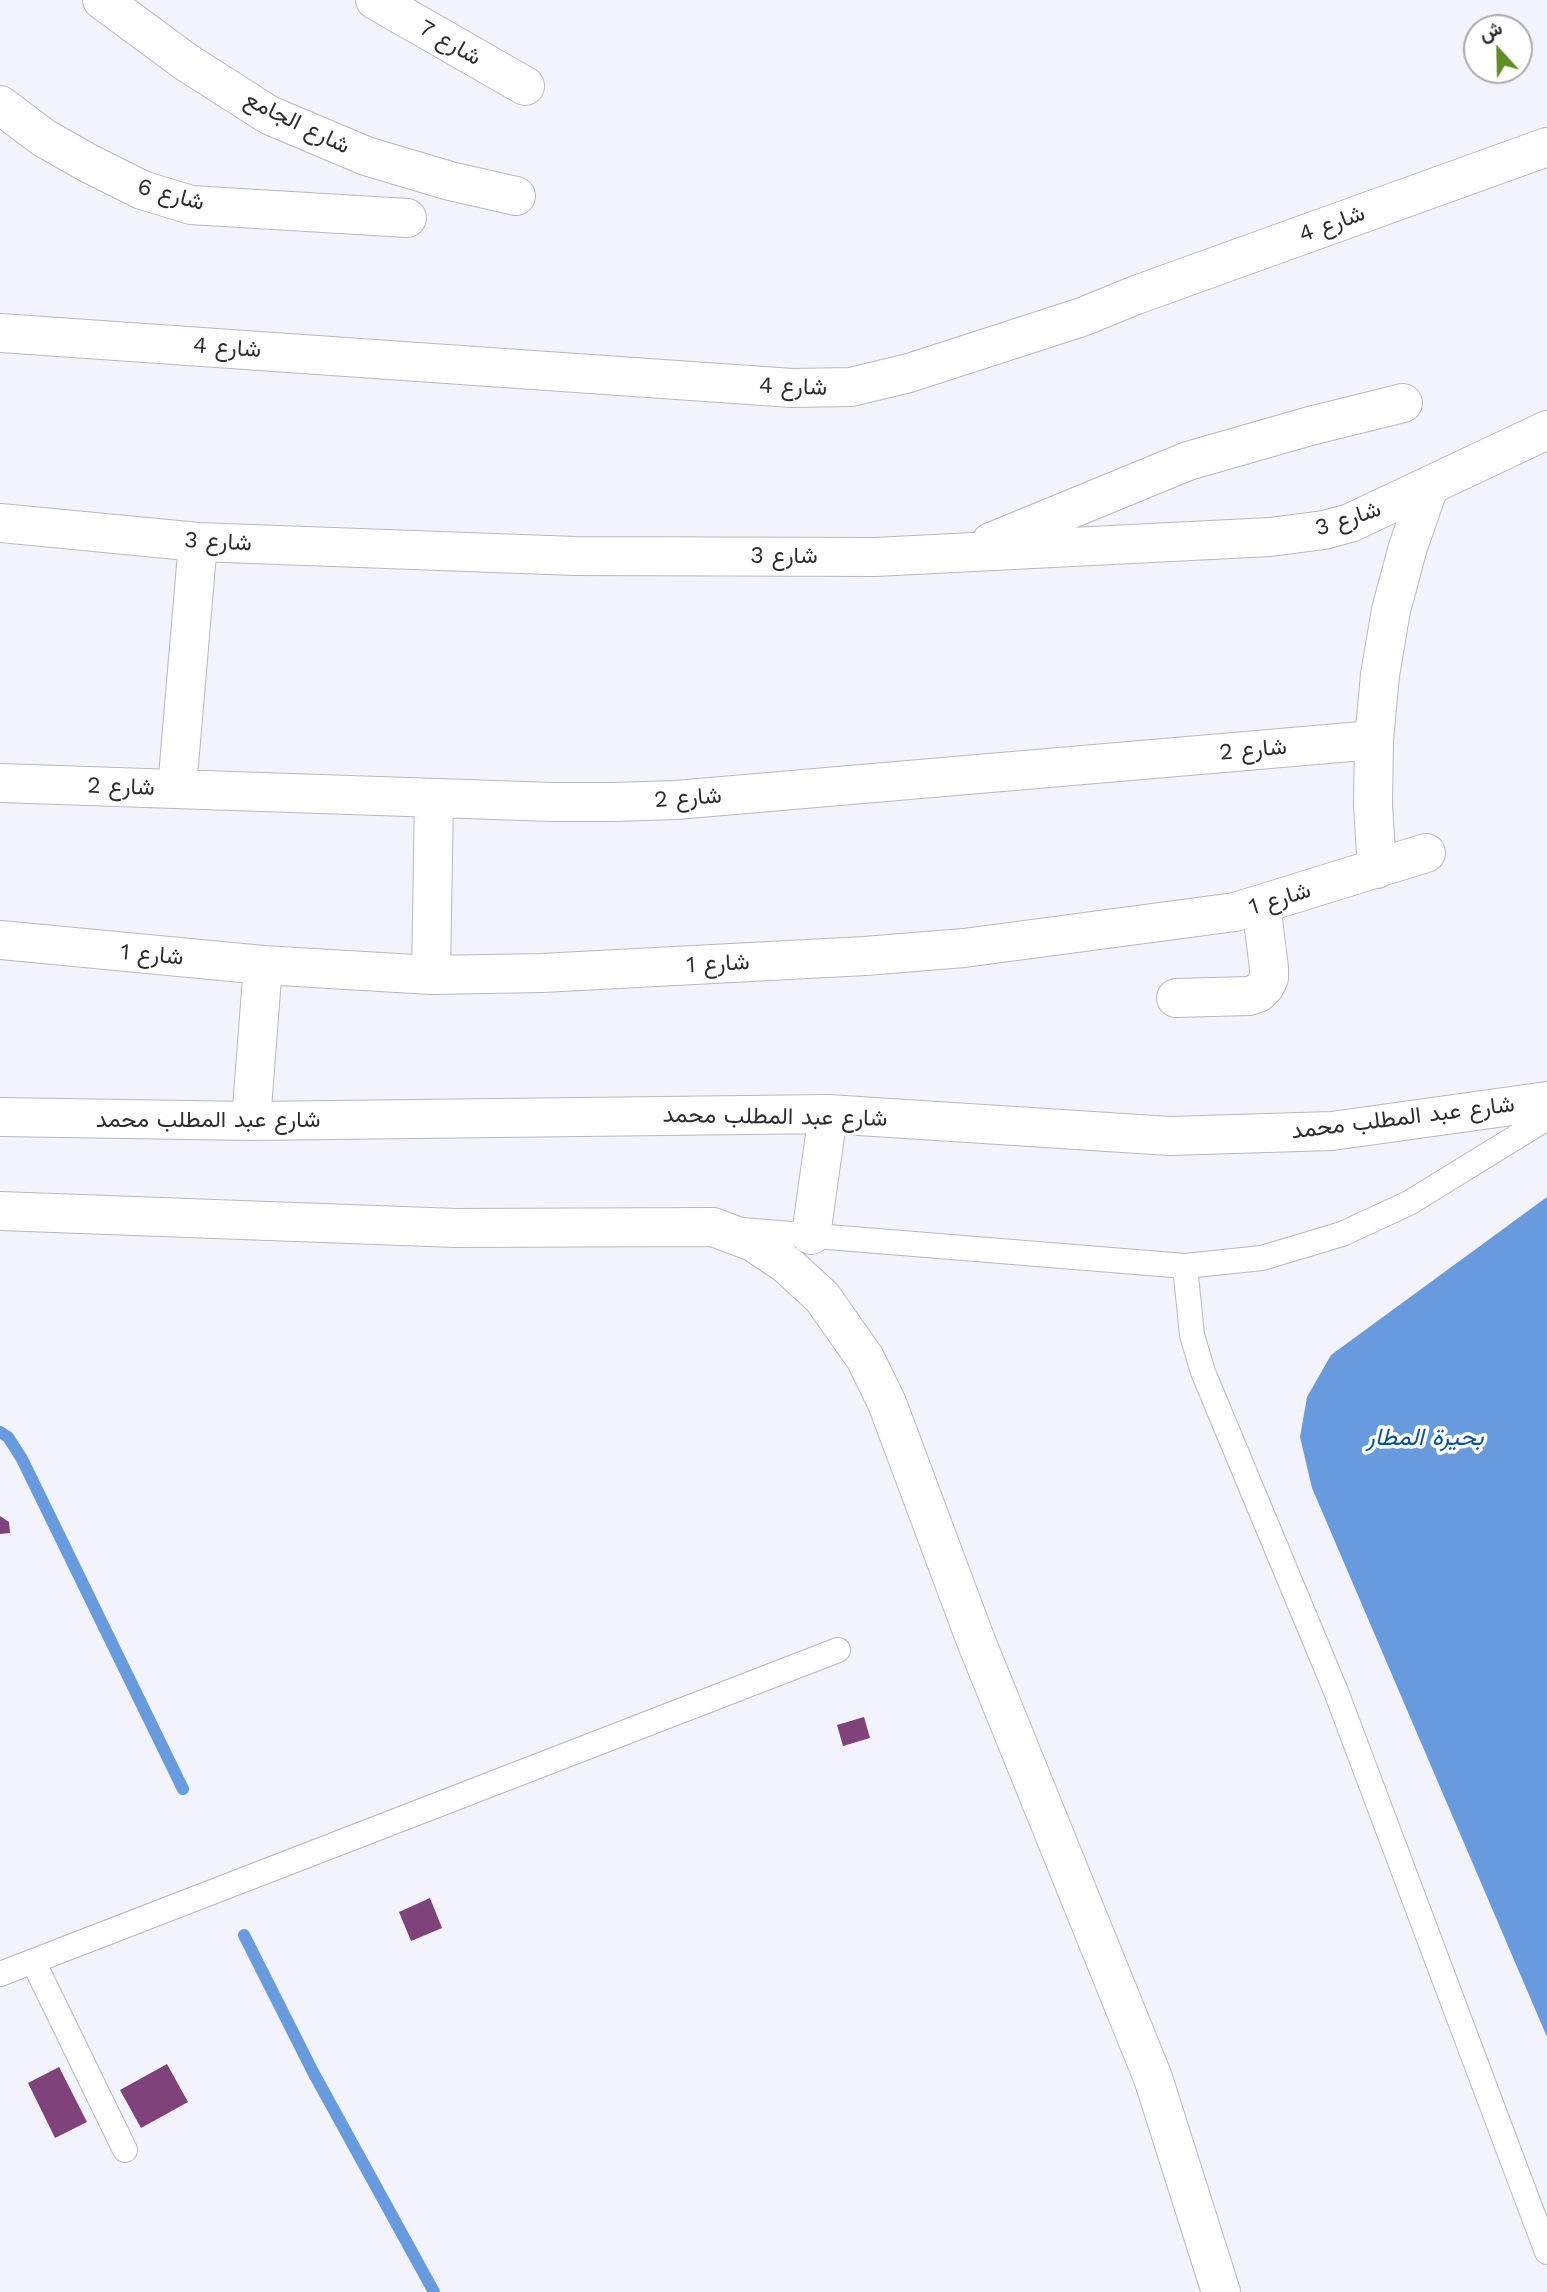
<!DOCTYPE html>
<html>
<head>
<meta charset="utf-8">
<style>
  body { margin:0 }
  #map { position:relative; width:1547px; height:2292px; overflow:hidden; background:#f2f3fc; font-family:"Work Sans",Vazirmatn,sans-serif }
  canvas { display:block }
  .north { position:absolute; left:1463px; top:14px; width:70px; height:70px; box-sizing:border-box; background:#fff; border:2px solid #ababac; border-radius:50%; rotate:338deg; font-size:19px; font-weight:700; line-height:28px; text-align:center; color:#2c2c30 }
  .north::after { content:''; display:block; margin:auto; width:24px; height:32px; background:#5f8f24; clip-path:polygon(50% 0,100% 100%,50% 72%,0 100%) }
</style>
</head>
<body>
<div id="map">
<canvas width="1547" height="2292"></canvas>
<div class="north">ش</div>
</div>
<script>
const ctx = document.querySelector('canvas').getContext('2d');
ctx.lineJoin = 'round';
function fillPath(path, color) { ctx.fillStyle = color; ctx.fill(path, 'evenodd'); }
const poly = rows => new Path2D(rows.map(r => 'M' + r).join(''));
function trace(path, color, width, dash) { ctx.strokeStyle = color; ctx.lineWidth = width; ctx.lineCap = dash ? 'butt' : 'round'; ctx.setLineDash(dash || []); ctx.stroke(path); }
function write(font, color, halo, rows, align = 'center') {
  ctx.font = font + ' "Work Sans",Vazirmatn,sans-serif'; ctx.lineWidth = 7; ctx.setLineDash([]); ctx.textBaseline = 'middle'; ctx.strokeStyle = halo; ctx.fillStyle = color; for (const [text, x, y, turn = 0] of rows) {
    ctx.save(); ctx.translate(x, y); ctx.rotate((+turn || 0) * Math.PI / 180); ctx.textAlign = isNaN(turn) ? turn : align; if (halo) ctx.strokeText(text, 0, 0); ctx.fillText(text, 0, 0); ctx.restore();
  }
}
fillPath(poly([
  [1547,1197,1547,2037,1312,1488,1300,1437,1307,1397,1331,1355]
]), '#679bde');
trace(poly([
  [0,1432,8,1437,22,1459,183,1789],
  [244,1935,313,2072,434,2292]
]), '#679bde', 12);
fillPath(poly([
  [0,1516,9,1522,10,1533,0,1534],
  [864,1717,870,1738,843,1746,837,1725],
  [430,1898,442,1928,411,1941,399,1912],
  [167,2064,188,2102,141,2128,120,2090],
  [59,2067,87,2122,55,2138,28,2083]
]), '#7f427b');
const lane = poly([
  [742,1230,1185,1266,1262,1258,1342,1234,1409,1203,1547,1118],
  [1185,1266,1192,1335,1203,1372,1335,1689,1547,2252],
  [33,1961,125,2150],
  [0,1974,838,1650]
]);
const street = poly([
  [102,0,186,62,269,115,366,156,450,181,516,196],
  [375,0,525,86],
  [0,105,44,138,88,163,142,190,191,205,407,218],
  [0,333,792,388,851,387,909,373,1082,317,1136,295,1547,147],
  [0,523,198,542,575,556,875,557,1270,537,1324,530,1350,523,1547,430],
  [991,542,1188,461,1310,426,1403,403],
  [0,783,553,802,613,802,676,800,1374,740],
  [177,788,198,542],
  [1377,869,1373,805,1374,740,1380,675,1391,610,1408,547,1429,487],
  [0,940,263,965,431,975,542,973,865,956,964,948,1235,912,1426,853],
  [431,975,434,798],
  [1176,998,1249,996,1258,993,1265,986,1269,978,1269,968,1261,905],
  [0,1117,251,1121,828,1114,1170,1136,1332,1131,1547,1101],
  [251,1121,263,965],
  [0,1211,456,1228,713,1227,753,1242,786,1264,822,1297,865,1358,887,1403,976,1641,1153,2078,1221,2292],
  [811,1235,828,1114]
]);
trace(lane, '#b7b8c1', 26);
trace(street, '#b7b8c1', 40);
trace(lane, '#fff', 24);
trace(street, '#fff', 38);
write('23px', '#2c2c30', '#fff', [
  ["شارع 7",450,43,30],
  ["شارع الجامع",297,123,26],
  ["شارع 6",171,195,15],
  ["شارع 4",1332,224,-20],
  ["شارع 4",227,348,4],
  ["شارع 4",793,387,2],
  ["شارع 3",1348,519,-18],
  ["شارع 3",218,542,3],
  ["شارع 3",784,556],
  ["شارع 2",1253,750,-5],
  ["شارع 2",121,787,2],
  ["شارع 2",688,798,-4],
  ["شارع 1",1280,899,-17],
  ["شارع 1",152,955,5],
  ["شارع 1",718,964,-3],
  ["شارع عبد المطلب محمد",775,1117,1],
  ["شارع عبد المطلب محمد",1403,1118,-7],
  ["شارع عبد المطلب محمد",208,1120]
]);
write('italic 24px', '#03509f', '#fff', [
  ["بحيرة المطار",1425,1438]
]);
</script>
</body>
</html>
